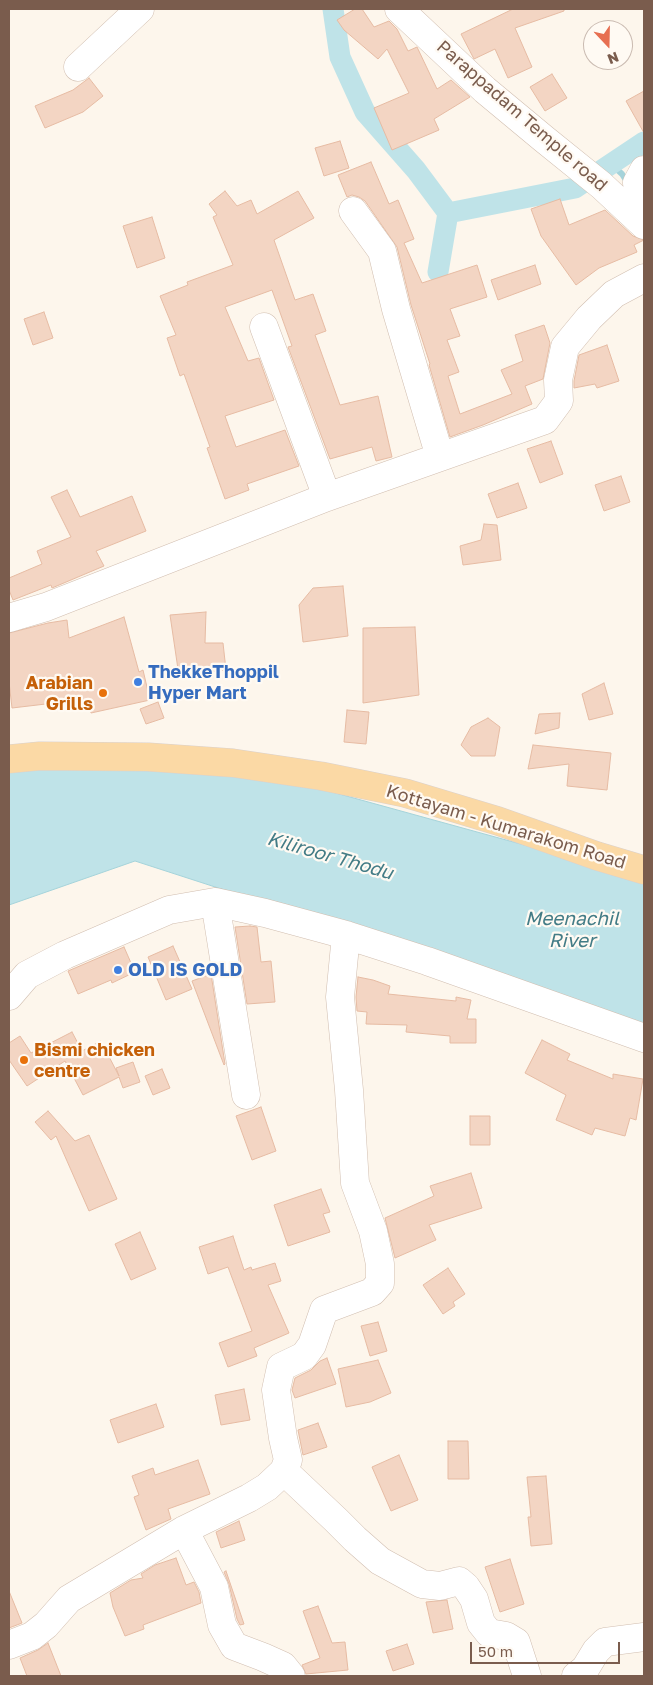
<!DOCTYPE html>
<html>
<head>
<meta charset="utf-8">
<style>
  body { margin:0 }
  #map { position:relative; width:653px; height:1685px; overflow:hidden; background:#fdf6ec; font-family:"Golos Text",sans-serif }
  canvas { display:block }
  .frame { position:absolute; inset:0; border:10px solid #7a5c4d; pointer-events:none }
  .north { position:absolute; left:583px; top:20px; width:50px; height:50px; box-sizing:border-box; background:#fffaf3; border:1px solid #cabbb1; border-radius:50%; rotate:159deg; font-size:14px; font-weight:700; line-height:20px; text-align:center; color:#7a5c4d }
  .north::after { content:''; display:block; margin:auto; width:18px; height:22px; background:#e76f51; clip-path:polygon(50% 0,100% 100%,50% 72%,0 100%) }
  .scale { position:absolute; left:470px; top:1642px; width:150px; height:22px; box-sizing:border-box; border:2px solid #7a5c4d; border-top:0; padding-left:6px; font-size:15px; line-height:18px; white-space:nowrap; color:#7a5c4d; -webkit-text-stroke:4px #fffaf3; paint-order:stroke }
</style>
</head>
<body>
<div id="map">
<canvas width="653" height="1685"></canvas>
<div class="frame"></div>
<div class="north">N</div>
<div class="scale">50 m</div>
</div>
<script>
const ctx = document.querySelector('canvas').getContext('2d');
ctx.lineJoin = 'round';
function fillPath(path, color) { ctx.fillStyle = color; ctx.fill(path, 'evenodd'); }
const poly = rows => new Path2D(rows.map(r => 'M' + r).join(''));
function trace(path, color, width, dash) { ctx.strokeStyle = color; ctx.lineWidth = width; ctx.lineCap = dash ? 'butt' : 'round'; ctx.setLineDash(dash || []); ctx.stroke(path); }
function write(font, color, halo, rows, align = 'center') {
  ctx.font = font + ' "Golos Text",sans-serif'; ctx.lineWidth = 4.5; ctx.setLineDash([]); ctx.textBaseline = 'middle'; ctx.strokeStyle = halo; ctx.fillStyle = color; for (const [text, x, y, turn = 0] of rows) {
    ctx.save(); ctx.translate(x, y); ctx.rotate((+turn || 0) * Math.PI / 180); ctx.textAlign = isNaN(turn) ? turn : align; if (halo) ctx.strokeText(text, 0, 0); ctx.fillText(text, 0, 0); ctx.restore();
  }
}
const water = poly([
  [174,768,303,784,644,878,644,1026,135,861,9,905,9,769,174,768]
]);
fillPath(water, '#bfe3e8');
trace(water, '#a5d3da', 1);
trace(poly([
  [611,164,622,174,629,185]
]), '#a5d3da', 6);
trace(poly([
  [333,9,340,57,365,112,416,170,448,213,438,272],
  [448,213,575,188,644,142]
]), '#bfe3e8', 21);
const building = poly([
  [355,9,362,9,374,27,389,21,397,29,408,51,417,47,437,89,451,80,470,97,434,119,439,130,392,150,374,108,409,93,387,49,378,59,344,30,337,20,355,9],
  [513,9,564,9,564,11,515,28,532,67,508,78,495,49,474,59,461,34,513,9],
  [552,74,567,98,545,111,530,87,552,74],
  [89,78,103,96,83,112,45,128,35,106,73,90,89,78],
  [644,91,644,133,626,101,644,91],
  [340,141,349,168,324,176,315,148,340,141],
  [371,162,389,204,398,200,414,239,404,243,422,283,477,265,487,297,450,309,460,336,447,340,459,372,448,376,460,414,512,394,501,370,523,361,515,335,544,325,550,343,543,379,525,386,532,404,483,425,450,437,429,365,430,364,411,305,397,247,365,201,359,197,352,195,347,197,338,175,371,162],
  [225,191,237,206,251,200,257,214,298,191,314,218,274,240,295,300,313,294,326,331,315,335,340,405,378,396,392,457,376,461,372,447,330,459,288,347,292,346,272,290,225,307,248,361,259,358,274,400,225,416,236,447,285,430,299,466,247,484,249,490,225,499,207,448,210,447,184,374,180,376,167,338,176,335,160,296,188,285,187,282,233,265,213,217,217,215,209,204,225,191],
  [560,199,569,225,605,210,633,236,644,240,634,245,637,252,599,268,576,285,541,236,531,209,560,199],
  [152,217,165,258,137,268,123,226,152,217],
  [535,265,541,284,498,300,491,280,535,265],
  [44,312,53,338,33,345,24,319,44,312],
  [607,345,619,381,597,388,595,384,574,388,574,381,579,355,607,345],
  [551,441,563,474,540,483,527,449,551,441],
  [621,476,630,502,604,511,595,485,621,476],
  [518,483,527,508,497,518,488,494,518,483],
  [67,490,80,517,132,496,146,531,96,551,104,566,52,588,51,585,13,600,9,590,9,578,42,564,37,551,71,537,51,497,67,490],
  [484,524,497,525,501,560,463,565,460,546,481,540,484,524],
  [343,586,348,636,303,642,299,605,313,588,343,586],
  [206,612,205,643,223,643,226,670,179,676,170,615,206,612],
  [124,617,139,672,143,670,150,700,91,713,88,699,12,708,9,682,9,633,48,623,67,620,69,638,124,617],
  [415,627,419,695,363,703,363,628,415,627],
  [604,683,613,714,589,720,582,694,604,683],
  [158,702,164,718,146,724,140,709,158,702],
  [347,710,369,712,366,744,344,742,347,710],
  [560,713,559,728,535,734,539,714,560,713],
  [488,718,500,727,495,756,471,756,461,745,471,727,488,718],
  [533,745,611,753,607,790,567,786,569,764,528,769,533,745],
  [250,926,257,927,261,962,271,961,275,1002,247,1004,235,927,250,926],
  [173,946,192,989,166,1000,148,957,173,946],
  [124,947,135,972,112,983,111,980,78,994,68,971,124,947],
  [211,974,225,1064,224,1065,192,981,211,974],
  [358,977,373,980,390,986,388,994,456,1001,456,997,471,1000,467,1019,476,1019,476,1043,450,1043,450,1036,406,1032,407,1025,366,1024,367,1012,357,1011,356,997,358,977],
  [72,1032,82,1051,101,1041,119,1076,116,1068,133,1062,140,1082,123,1088,119,1077,83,1095,65,1061,27,1086,9,1060,9,1043,20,1036,31,1053,72,1032],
  [542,1040,570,1054,567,1060,613,1079,613,1074,643,1079,636,1120,630,1118,625,1136,595,1128,592,1135,556,1120,566,1095,525,1073,542,1040],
  [162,1069,170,1088,153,1095,145,1076,162,1069],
  [261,1107,276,1151,252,1160,236,1116,261,1107],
  [48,1111,75,1141,89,1135,117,1199,89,1211,56,1136,51,1140,35,1122,48,1111],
  [470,1116,490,1116,490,1145,470,1145,470,1116],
  [471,1173,482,1208,429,1225,436,1240,395,1258,385,1218,434,1196,430,1186,471,1173],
  [321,1189,330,1212,323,1214,330,1232,288,1246,274,1205,321,1189],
  [140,1232,156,1269,131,1280,115,1244,140,1232],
  [233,1236,244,1270,251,1267,252,1270,275,1263,281,1281,268,1285,289,1333,254,1348,257,1356,228,1367,219,1343,252,1331,228,1267,208,1274,199,1247,233,1236],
  [448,1268,465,1294,453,1302,455,1306,443,1314,423,1285,448,1268],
  [378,1322,387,1351,370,1356,361,1326,378,1322],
  [327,1358,336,1384,295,1398,292,1390,295,1378,311,1370,320,1361,327,1358],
  [378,1360,391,1393,370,1402,346,1407,338,1369,378,1360],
  [244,1389,250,1420,221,1425,215,1395,244,1389],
  [156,1404,164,1427,118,1443,110,1420,156,1404],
  [318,1423,327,1447,303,1455,298,1430,318,1423],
  [448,1441,468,1441,469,1479,448,1479,448,1441],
  [399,1455,418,1500,391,1511,372,1467,399,1455],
  [198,1460,210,1494,168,1509,171,1519,146,1530,134,1497,139,1495,132,1476,153,1468,155,1475,198,1460],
  [546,1476,552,1544,531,1546,528,1517,531,1517,527,1477,546,1476],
  [239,1521,245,1540,221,1548,216,1532,239,1521],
  [176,1558,186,1585,194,1582,199,1592,201,1603,143,1625,144,1629,125,1636,113,1607,110,1593,131,1580,143,1578,141,1574,155,1565,176,1558],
  [510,1559,524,1604,500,1612,485,1567,510,1559],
  [226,1571,244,1624,240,1625,237,1619,229,1584,224,1572,226,1571],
  [9,1591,22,1623,9,1628,9,1591],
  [447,1600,453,1629,433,1633,426,1602,447,1600],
  [318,1606,332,1643,345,1642,348,1670,306,1674,302,1665,320,1658,303,1611,318,1606],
  [48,1643,61,1676,27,1676,20,1658,38,1650,48,1643],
  [407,1644,414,1664,393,1671,386,1651,407,1644]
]);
fillPath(building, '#f3d5c3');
trace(building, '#e6bba3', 1);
const minor = poly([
  [399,9,485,90,544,139,601,185,644,225],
  [78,67,140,9],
  [644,170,637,183,644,196],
  [353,211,382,251,396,309,440,457],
  [264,327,327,497],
  [9,618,46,607,327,497,545,420,559,401,558,380,565,347,589,318,614,294,644,278],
  [215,902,246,1095],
  [9,996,27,975,65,955,169,910,215,902,265,913,346,935,427,961,644,1038],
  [284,1471,336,1520,355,1539,380,1561,422,1584,440,1586,459,1581,466,1587,474,1599,481,1623,489,1633,506,1636,516,1642,527,1676],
  [184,1530,214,1587,222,1625,234,1646,263,1657,283,1666,291,1676],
  [9,1645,32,1636,46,1625,69,1599,184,1530,249,1498,267,1487,284,1471,288,1460,283,1438,276,1390,281,1367,304,1356,312,1345,324,1310,372,1292,380,1283,380,1264,373,1231,355,1183,349,1090,340,997,346,935],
  [576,1676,585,1669,596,1651,605,1642,644,1637]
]);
const major = poly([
  [9,759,40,756,148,757,233,763,321,776,405,793,498,821,597,856,644,870]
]);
trace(minor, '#d1beb0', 29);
trace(major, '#dad1cd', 29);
trace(minor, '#fff', 28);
trace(major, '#fbd9a5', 28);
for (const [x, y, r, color] of [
  [138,682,5,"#3f7fe0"],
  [103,693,5,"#e8710a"],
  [118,970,5,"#3f7fe0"],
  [24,1060,5,"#e8710a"]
]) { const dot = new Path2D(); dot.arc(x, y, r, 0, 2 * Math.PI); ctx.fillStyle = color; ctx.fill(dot); trace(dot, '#fffaf3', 2); }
write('18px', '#7a5c4d', '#fffaf3', [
  ["Parappadam Temple road",522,116,41],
  ["Kottayam - Kumarakom Road",506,827,17]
]);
write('bold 18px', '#366cbe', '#fffaf3', [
  ["ThekkeThoppil",148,672],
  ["Hyper Mart",148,693],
  ["OLD IS GOLD",128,970]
], 'left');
write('bold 18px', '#c56008', '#fffaf3', [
  ["Arabian",93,683],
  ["Grills",93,704],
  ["Bismi chicken",34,1050,"left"],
  ["centre",34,1071,"left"]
], 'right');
write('italic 19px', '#437c86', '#fffaf3', [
  ["Kiliroor Thodu",330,856,16],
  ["Meenachil",572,919],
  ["River",572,941]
]);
</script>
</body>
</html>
